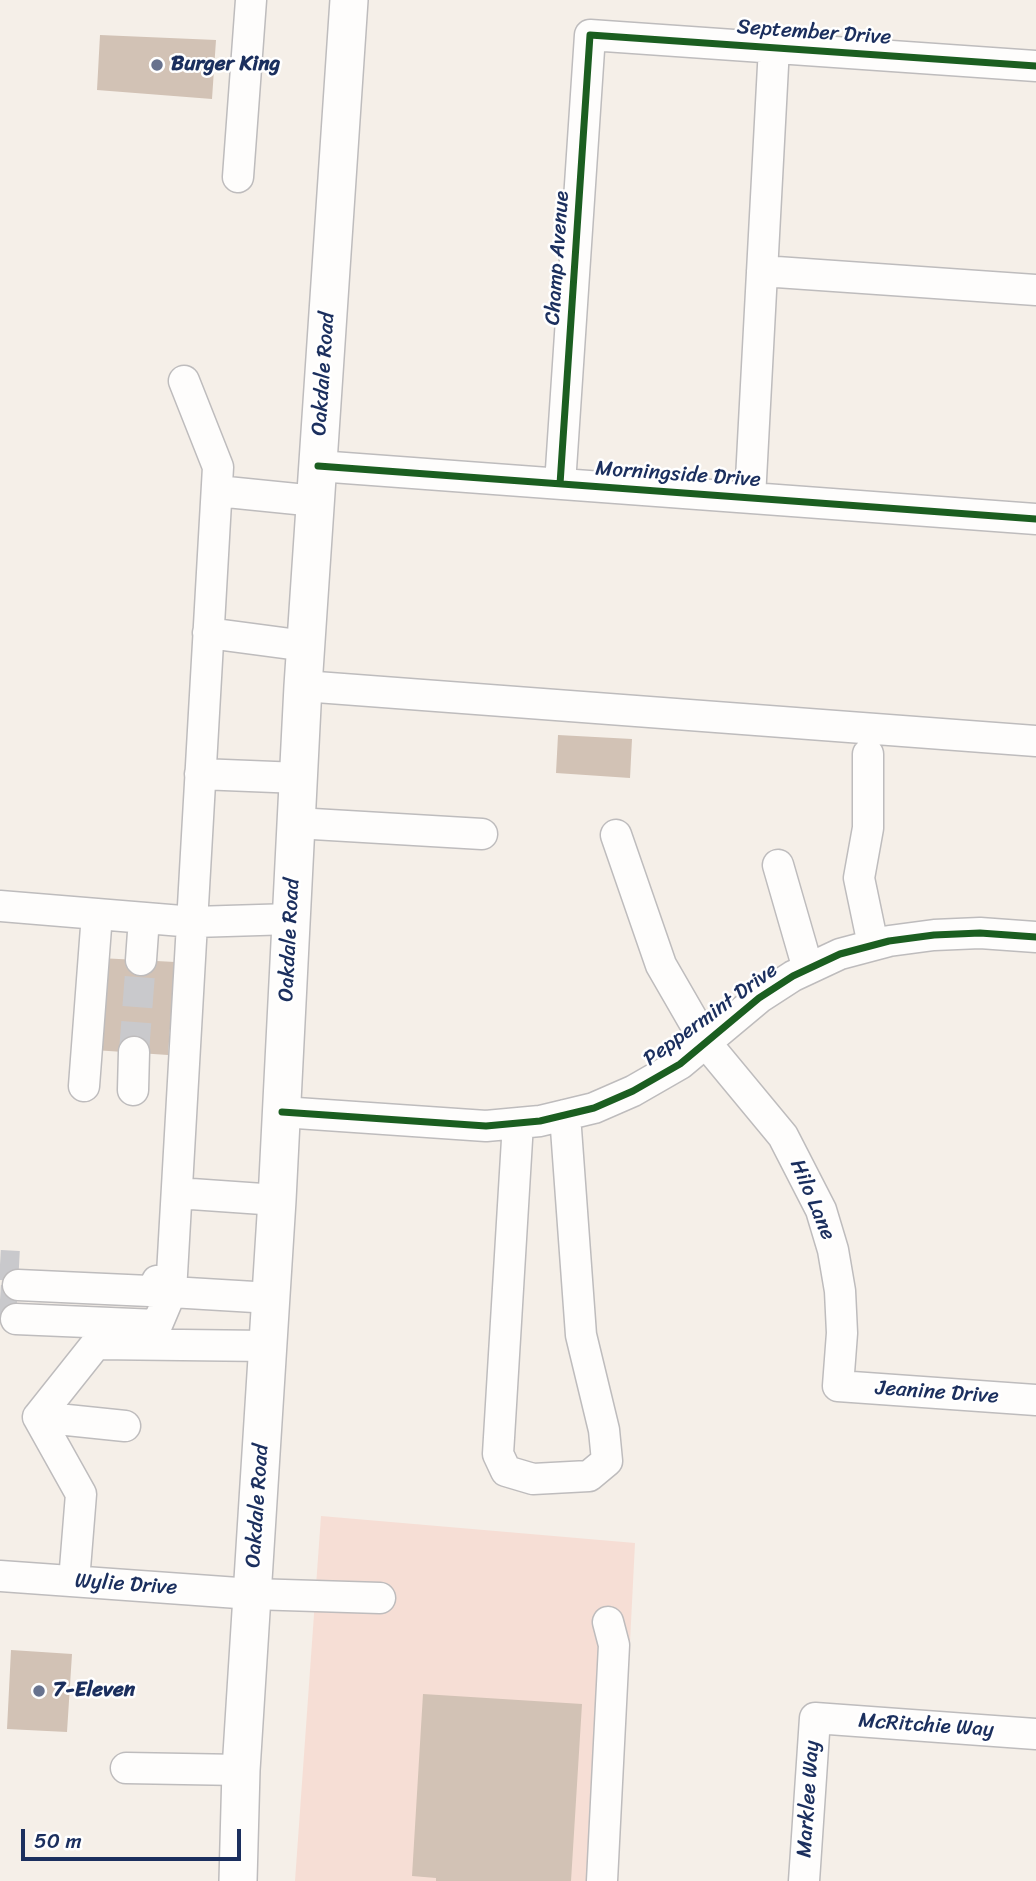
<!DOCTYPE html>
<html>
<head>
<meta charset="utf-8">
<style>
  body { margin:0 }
  #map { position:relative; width:1036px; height:1881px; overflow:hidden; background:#f5efe8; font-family:Sriracha,sans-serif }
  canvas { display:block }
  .scale { position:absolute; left:21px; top:1829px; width:220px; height:32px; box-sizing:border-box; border:4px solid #1b2f5e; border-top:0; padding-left:9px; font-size:21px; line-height:24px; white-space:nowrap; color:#1b2f5e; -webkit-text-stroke:5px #fff; paint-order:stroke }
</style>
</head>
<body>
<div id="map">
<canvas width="1036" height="1881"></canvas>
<div class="scale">50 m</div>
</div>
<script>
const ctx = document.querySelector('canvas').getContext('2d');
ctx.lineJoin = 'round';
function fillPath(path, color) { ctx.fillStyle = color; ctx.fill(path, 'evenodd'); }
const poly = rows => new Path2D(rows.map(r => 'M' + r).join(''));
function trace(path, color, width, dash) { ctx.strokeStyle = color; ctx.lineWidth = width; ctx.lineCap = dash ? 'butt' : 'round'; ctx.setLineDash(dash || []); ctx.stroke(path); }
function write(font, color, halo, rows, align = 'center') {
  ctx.font = font + ' Sriracha,sans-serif'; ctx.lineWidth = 5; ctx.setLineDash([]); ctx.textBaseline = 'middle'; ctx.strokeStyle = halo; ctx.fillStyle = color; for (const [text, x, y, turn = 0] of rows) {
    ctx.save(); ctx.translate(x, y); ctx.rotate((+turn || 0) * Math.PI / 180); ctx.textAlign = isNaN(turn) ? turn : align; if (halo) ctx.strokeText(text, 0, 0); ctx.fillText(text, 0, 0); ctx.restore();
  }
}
fillPath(poly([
  [321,1516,635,1543,618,1881,295,1881]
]), '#f6ded5');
fillPath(poly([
  [100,35,216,40,212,99,97,90],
  [558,735,632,739,630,778,556,773],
  [100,958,175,962,168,1055,94,1050],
  [11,1650,72,1654,67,1732,7,1729],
  [423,1694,582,1704,571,1881,436,1881,436,1878,412,1876]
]), '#d2c2b5');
trace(poly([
  [134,1052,141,960],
  [0,1265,19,1266],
  [0,1300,17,1301]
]), '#c9c9cc', 30, [30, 15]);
const minor = poly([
  [238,177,251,0],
  [762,271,1036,290],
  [318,466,1036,519],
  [560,484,590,35,1036,66],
  [217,491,316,501],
  [750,498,774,47],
  [208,633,306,646],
  [303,686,1036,741],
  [868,754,868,828,859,878,873,945],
  [200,774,299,778],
  [296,823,482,834],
  [616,835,661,965,706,1043,783,1136,821,1210,833,1250,840,1291,842,1333,838,1386,1036,1400],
  [778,865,808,969],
  [0,906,194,922,292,919],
  [141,960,144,918],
  [84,1086,97,914],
  [133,1090,134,1052],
  [282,1112,486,1126,540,1121,594,1108,633,1091,680,1064,759,998,793,976,840,954,889,941,934,935,980,933,1036,937],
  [518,1123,498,1454,506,1471,533,1479,589,1476,607,1461,604,1430,581,1335,565,1115],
  [177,1193,277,1200],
  [157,1281,171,1292,271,1298],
  [18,1285,171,1292,218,467,184,381],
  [16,1319,157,1325,171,1292],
  [38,1417,125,1426],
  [0,1576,252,1594,380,1598],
  [74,1581,81,1494,38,1417,96,1344,268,1346],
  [126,1768,241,1770],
  [602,1881,614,1645,608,1622],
  [804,1881,815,1718,1036,1734]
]);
const major = poly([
  [238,1881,241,1770,277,1200,303,686,349,0]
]);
trace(minor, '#bebcbd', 33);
trace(major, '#bebcbd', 40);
trace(minor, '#fefdfc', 30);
trace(major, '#fefdfc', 37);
trace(poly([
  [318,466,1036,519],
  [560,484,590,35,1036,66],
  [282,1112,486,1126,540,1121,594,1108,633,1091,680,1064,759,998,793,976,840,954,889,941,934,935,980,933,1036,937]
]), '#1b5e20', 7);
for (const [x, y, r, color] of [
  [157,65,7,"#67728e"],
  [39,1691,7,"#67728e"]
]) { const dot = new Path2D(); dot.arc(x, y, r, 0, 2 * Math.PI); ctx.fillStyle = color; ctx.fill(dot); trace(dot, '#fff', 2.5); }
write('21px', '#1b2f5e', '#fff', [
  ["September Drive",814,33,4],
  ["Champ Avenue",558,258,-86],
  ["Oakdale Road",324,374,-86],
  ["Morningside Drive",678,475,4],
  ["Oakdale Road",290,940,-87],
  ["Peppermint Drive",711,1015,-36],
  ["Hilo Lane",812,1200,67],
  ["Jeanine Drive",937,1393,4],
  ["Oakdale Road",258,1506,-86],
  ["Wylie Drive",126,1585,4],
  ["McRitchie Way",926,1726,4],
  ["Marklee Way",809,1799,-86]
]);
write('bold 21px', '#1b2f5e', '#fff', [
  ["Burger King",171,65],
  ["7-Eleven",53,1691]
], 'left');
</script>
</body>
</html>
